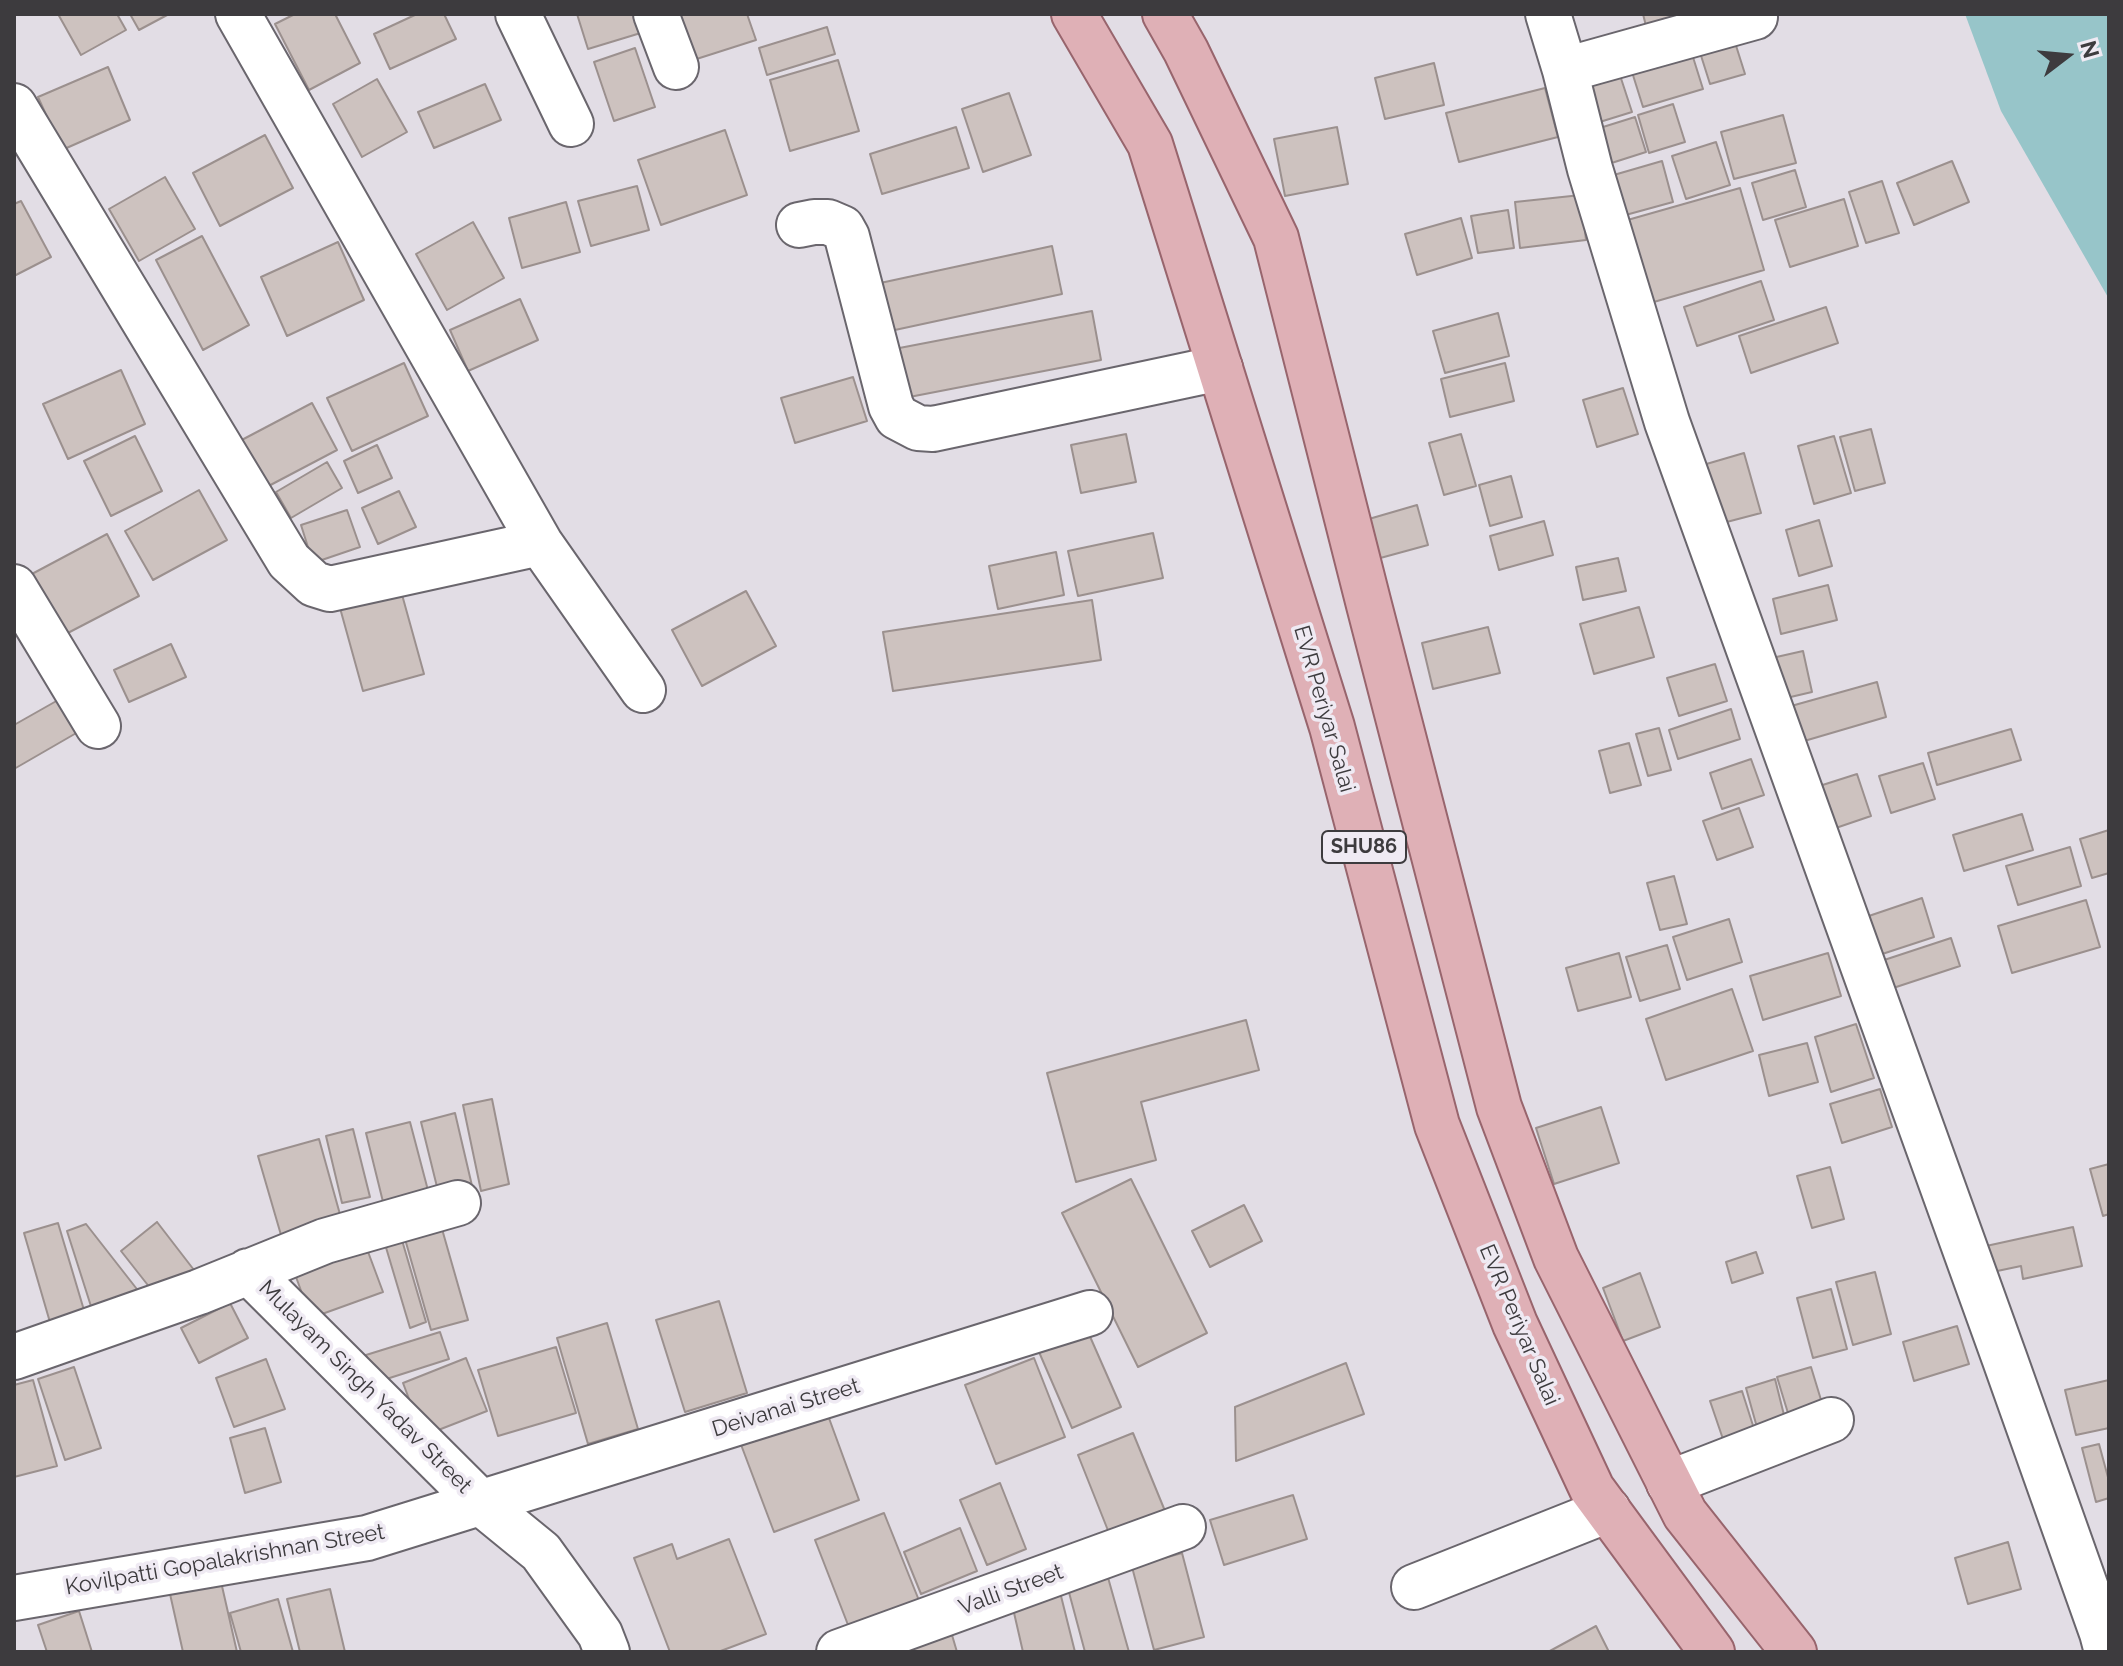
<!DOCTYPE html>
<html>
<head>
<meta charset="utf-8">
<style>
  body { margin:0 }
  #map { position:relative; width:2123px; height:1666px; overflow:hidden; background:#e2dde5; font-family:Raleway,sans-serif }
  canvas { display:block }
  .frame { position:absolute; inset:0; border:16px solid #3d3b3e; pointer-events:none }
  .north { position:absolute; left:2027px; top:16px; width:80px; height:80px; -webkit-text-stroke:6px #efeaf3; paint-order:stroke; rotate:74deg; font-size:22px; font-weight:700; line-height:32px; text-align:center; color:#3d3b3e }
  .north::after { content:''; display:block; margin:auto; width:28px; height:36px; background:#3d3b3e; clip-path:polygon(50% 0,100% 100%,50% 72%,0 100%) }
</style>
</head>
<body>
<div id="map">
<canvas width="2123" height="1666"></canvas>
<div class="frame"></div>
<div class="north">N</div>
</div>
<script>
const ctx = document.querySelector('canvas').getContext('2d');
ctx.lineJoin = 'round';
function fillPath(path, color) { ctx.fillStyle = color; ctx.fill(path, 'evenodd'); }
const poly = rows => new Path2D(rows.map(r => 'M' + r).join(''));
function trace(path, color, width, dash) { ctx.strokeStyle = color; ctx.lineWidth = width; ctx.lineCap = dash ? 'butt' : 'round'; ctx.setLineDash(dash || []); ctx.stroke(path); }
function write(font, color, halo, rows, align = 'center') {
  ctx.font = font + ' Raleway,sans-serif'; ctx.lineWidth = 7; ctx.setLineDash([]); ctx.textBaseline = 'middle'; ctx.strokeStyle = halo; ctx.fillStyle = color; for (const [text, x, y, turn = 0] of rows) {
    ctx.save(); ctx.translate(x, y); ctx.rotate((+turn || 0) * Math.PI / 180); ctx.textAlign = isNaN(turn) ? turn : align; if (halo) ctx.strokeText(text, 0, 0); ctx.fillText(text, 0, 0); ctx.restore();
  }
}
fillPath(poly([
  [1965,14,2109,14,2109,299,2001,111]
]), '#97c5c9');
const building = poly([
  [58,14,117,14,126,30,81,55,58,14],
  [130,14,169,14,139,30,130,14],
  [295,14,335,14,360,63,309,90,275,24,295,14],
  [417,14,444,14,456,39,390,69,374,34,417,14],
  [577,14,639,14,644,32,588,49,577,14],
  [670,14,747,14,756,40,684,63,670,14],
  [1643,14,1678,14,1680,21,1647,30,1643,14],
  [827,27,835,54,767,75,759,48,827,27],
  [1732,33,1745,74,1710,84,1697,43,1732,33],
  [635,48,655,107,614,121,594,62,635,48],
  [1692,54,1703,89,1643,107,1632,72,1692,54],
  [838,60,859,131,790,151,770,80,838,60],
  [1434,63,1444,105,1385,119,1375,78,1434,63],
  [1616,63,1632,112,1590,125,1575,76,1616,63],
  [108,67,130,120,62,150,38,97,108,67],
  [377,79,407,132,362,157,333,104,377,79],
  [485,84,501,120,434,148,418,112,485,84],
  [1545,88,1558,137,1459,162,1446,113,1545,88],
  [1009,93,1031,155,983,172,962,109,1009,93],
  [1673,104,1685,142,1649,153,1638,115,1673,104],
  [1783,115,1796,163,1734,179,1721,132,1783,115],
  [1635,117,1646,152,1599,167,1587,132,1635,117],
  [956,127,969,168,882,194,870,154,956,127],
  [1337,127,1348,184,1285,196,1274,139,1337,127],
  [725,130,747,195,661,225,638,160,725,130],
  [265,135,293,188,220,226,193,173,265,135],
  [1716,142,1730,185,1686,199,1672,156,1716,142],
  [1662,161,1673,202,1611,219,1600,179,1662,161],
  [1952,161,1969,202,1914,225,1897,183,1952,161],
  [1795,170,1806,207,1763,220,1752,183,1795,170],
  [165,177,195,229,139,261,109,209,165,177],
  [1882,181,1899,233,1866,243,1849,192,1882,181],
  [637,186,649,230,591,246,578,201,637,186],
  [1740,188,1764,270,1640,306,1617,223,1740,188],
  [1581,195,1586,240,1520,248,1515,202,1581,195],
  [1844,199,1858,246,1790,267,1775,220,1844,199],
  [21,201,51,257,14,276,14,204,21,201],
  [566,202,580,252,522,268,509,218,566,202],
  [1508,210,1514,248,1478,253,1471,216,1508,210],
  [1461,218,1472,258,1417,275,1405,234,1461,218],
  [473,222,504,278,447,310,416,254,473,222],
  [202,236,249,325,203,350,156,260,202,236],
  [338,242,364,300,287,336,261,277,338,242],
  [1052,246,1062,294,881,333,871,285,1052,246],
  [1761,281,1774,320,1697,346,1684,307,1761,281],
  [520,299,538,340,468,371,450,330,520,299],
  [1826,307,1838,343,1751,373,1739,336,1826,307],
  [1092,311,1101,360,899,399,889,350,1092,311],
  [1498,313,1509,356,1445,373,1433,331,1498,313],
  [404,363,428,416,352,451,327,398,404,363],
  [1505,363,1514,401,1450,417,1441,379,1505,363],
  [121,370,145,424,68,459,43,404,121,370],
  [853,377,867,421,795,443,781,398,853,377],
  [1623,388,1638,434,1597,447,1583,400,1623,388],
  [312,403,337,450,261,490,236,443,312,403],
  [1871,429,1885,483,1855,491,1840,437,1871,429],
  [1126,434,1136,482,1081,493,1071,445,1126,434],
  [1461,434,1476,486,1444,495,1429,443,1461,434],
  [135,436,162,491,111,516,84,461,135,436],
  [1834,436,1851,493,1814,504,1798,446,1834,436],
  [377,445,392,478,358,493,344,461,377,445],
  [1744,453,1761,513,1719,524,1703,465,1744,453],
  [327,462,342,488,291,518,276,492,327,462],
  [1511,476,1522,517,1490,526,1479,485,1511,476],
  [199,490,227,540,153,580,125,531,199,490],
  [399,491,416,527,378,544,362,508,399,491],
  [1417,505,1428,545,1373,560,1362,521,1417,505],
  [347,510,360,547,313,563,301,525,347,510],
  [1819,520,1832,566,1799,576,1786,530,1819,520],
  [1544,521,1553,555,1499,570,1490,536,1544,521],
  [1153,533,1163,578,1078,596,1068,551,1153,533],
  [107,534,139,596,62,636,30,575,107,534],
  [1056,552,1064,595,998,609,989,566,1056,552],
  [1618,558,1626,591,1583,600,1576,567,1618,558],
  [1828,585,1837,620,1781,634,1773,599,1828,585],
  [401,591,424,674,363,691,340,608,401,591],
  [746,591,776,646,702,686,672,630,746,591],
  [1092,600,1101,660,893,691,883,632,1092,600],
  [1639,607,1654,657,1594,674,1580,624,1639,607],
  [1488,627,1500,673,1433,689,1422,643,1488,627],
  [171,644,186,677,129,702,114,670,171,644],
  [1803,651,1812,692,1782,699,1772,658,1803,651],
  [1715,664,1727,701,1679,716,1667,678,1715,664],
  [1877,682,1886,717,1794,744,1784,708,1877,682],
  [67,695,85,728,14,769,14,725,67,695],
  [1731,709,1740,739,1678,759,1669,730,1731,709],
  [1659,728,1671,770,1648,776,1636,734,1659,728],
  [2011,729,2021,760,1937,785,1928,753,2011,729],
  [1629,743,1641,785,1610,793,1599,751,1629,743],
  [1751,759,1764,795,1722,809,1710,773,1751,759],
  [1923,763,1935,799,1891,813,1879,776,1923,763],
  [1857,774,1871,816,1824,832,1810,789,1857,774],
  [1739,808,1753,847,1717,860,1703,821,1739,808],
  [2022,814,2033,850,1964,871,1953,835,2022,814],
  [2109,830,2109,873,2092,878,2080,839,2109,830],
  [2070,847,2081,886,2018,905,2006,866,2070,847],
  [1674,876,1687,924,1660,930,1647,883,1674,876],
  [1922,898,1934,937,1867,959,1854,921,1922,898],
  [2086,900,2100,947,2012,973,1998,926,2086,900],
  [1729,919,1742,962,1687,980,1673,937,1729,919],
  [1951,938,1960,966,1881,992,1872,964,1951,938],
  [1667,945,1680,989,1640,1001,1626,957,1667,945],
  [1619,953,1631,997,1578,1011,1566,968,1619,953],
  [1828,953,1841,996,1763,1020,1750,976,1828,953],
  [1732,989,1753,1051,1666,1080,1646,1019,1732,989],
  [1246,1020,1259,1070,1141,1102,1156,1160,1076,1182,1047,1073,1246,1020],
  [1856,1024,1874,1078,1831,1092,1815,1037,1856,1024],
  [1807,1043,1818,1082,1769,1096,1759,1055,1807,1043],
  [1880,1089,1892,1127,1842,1143,1830,1104,1880,1089],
  [492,1099,509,1184,481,1191,463,1105,492,1099],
  [1601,1107,1619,1163,1554,1184,1536,1128,1601,1107],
  [455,1113,473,1190,440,1199,421,1122,455,1113],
  [410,1122,430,1198,385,1210,366,1133,410,1122],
  [353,1129,370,1197,342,1203,326,1136,353,1129],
  [319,1139,341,1218,281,1235,258,1156,319,1139],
  [2109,1164,2109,1214,2103,1216,2090,1169,2109,1164],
  [1830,1167,1844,1219,1812,1228,1797,1176,1830,1167],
  [1131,1179,1207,1333,1138,1367,1062,1213,1131,1179],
  [1244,1205,1262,1241,1210,1267,1192,1231,1244,1205],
  [157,1222,194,1270,158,1298,121,1251,157,1222],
  [58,1223,89,1327,54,1336,24,1233,58,1223],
  [86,1224,147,1302,96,1322,67,1231,86,1224],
  [2073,1227,2082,1266,2023,1279,2021,1266,1983,1274,1977,1248,2073,1227],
  [442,1229,468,1320,431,1330,405,1239,442,1229],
  [399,1230,426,1322,410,1328,382,1234,399,1230],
  [364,1241,383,1292,311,1318,292,1266,364,1241],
  [1756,1252,1763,1273,1732,1283,1726,1262,1756,1252],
  [1875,1272,1891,1334,1853,1345,1836,1282,1875,1272],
  [1640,1273,1660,1327,1623,1341,1603,1288,1640,1273],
  [1831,1289,1847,1349,1813,1358,1797,1298,1831,1289],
  [719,1301,747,1393,685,1412,656,1320,719,1301],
  [230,1303,248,1338,199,1363,181,1328,230,1303],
  [607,1323,638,1429,588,1444,557,1338,607,1323],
  [1957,1326,1969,1364,1914,1381,1903,1342,1957,1326],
  [440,1332,449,1359,374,1383,366,1355,440,1332],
  [1088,1332,1121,1407,1072,1428,1039,1352,1088,1332],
  [556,1347,576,1413,498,1436,478,1370,556,1347],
  [466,1358,487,1411,423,1436,403,1383,466,1358],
  [1034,1358,1065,1437,996,1464,965,1385,1034,1358],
  [266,1359,285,1409,234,1427,216,1378,266,1359],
  [1346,1363,1364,1414,1236,1461,1235,1407,1346,1363],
  [74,1367,101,1448,65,1460,38,1379,74,1367],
  [1811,1367,1825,1413,1791,1423,1777,1377,1811,1367],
  [1775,1379,1786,1423,1758,1431,1746,1388,1775,1379],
  [33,1380,57,1466,14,1477,14,1385,33,1380],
  [2109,1380,2109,1428,2076,1435,2065,1390,2109,1380],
  [1742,1391,1756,1435,1725,1445,1710,1401,1742,1391],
  [826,1410,859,1500,774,1532,740,1442,826,1410],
  [265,1428,281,1482,245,1493,230,1438,265,1428],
  [1133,1433,1165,1511,1109,1533,1078,1455,1133,1433],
  [2099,1444,2109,1481,2109,1498,2096,1502,2082,1448,2099,1444],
  [1000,1483,1026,1549,987,1565,960,1500,1000,1483],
  [1293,1495,1307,1539,1224,1565,1210,1520,1293,1495],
  [884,1513,920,1603,850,1630,815,1540,884,1513],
  [960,1528,977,1571,921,1594,904,1552,960,1528],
  [729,1539,766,1634,718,1652,670,1652,634,1558,672,1544,677,1559,729,1539],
  [2008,1542,2021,1589,1968,1604,1955,1558,2008,1542],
  [1182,1553,1204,1637,1154,1650,1132,1567,1182,1553],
  [219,1573,237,1652,183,1652,168,1585,219,1573],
  [1107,1574,1129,1652,1085,1652,1067,1585,1107,1574],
  [330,1589,345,1652,300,1652,287,1599,330,1589],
  [1060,1592,1075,1652,1023,1652,1012,1604,1060,1592],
  [278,1599,293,1652,241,1652,230,1613,278,1599],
  [79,1611,92,1652,47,1652,38,1625,79,1611],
  [1596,1626,1609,1652,1548,1652,1596,1626],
  [952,1635,957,1652,908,1652,907,1649,952,1635]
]);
fillPath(building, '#cdc2bf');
trace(building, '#9b908e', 2);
const minor = poly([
  [238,14,540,543,643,690],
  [518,14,571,124],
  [656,14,676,67],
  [1548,14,1565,70,1590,169,1667,422,2004,1357,2102,1633,2107,1652],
  [1565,70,1755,17],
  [14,106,289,561,314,584,330,589,540,543],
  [799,225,814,222,828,222,842,228,847,237,891,406,897,417,918,428,933,429,1220,368],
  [14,587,98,726],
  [248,1271,481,1503,541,1552,600,1634,607,1652],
  [14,1357,199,1292,325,1241,458,1203],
  [1669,1483,1831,1420],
  [1414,1587,1608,1510],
  [14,1598,367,1538,1090,1313],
  [839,1652,1183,1527]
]);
const major = poly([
  [1074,14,1150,144,1332,727,1437,1125,1515,1324,1592,1489,1712,1652],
  [1165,14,1186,51,1276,238,1369,605,1499,1107,1556,1258,1685,1514,1794,1652]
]);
trace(minor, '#6a666d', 48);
trace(major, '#98656d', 48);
trace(minor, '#fff', 44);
trace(major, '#dfb0b6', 44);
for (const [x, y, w] of [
  [1364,847,84]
]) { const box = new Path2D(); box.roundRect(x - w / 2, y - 16, w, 32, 6); ctx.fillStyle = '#efeaf3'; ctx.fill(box); trace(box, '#3d3b3e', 2); }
write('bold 20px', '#3d3b3e', null, [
  ["SHU86",1364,847]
]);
write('22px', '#3d3b3e', '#efeaf3', [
  ["EVR Periyar Salai",1324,709,74],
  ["EVR Periyar Salai",1519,1325,67],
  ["Mulayam Singh Yadav Street",365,1387,45],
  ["Deivanai Street",786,1408,-17],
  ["Kovilpatti Gopalakrishnan Street",225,1560,-10],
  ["Valli Street",1011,1590,-20]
]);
</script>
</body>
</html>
